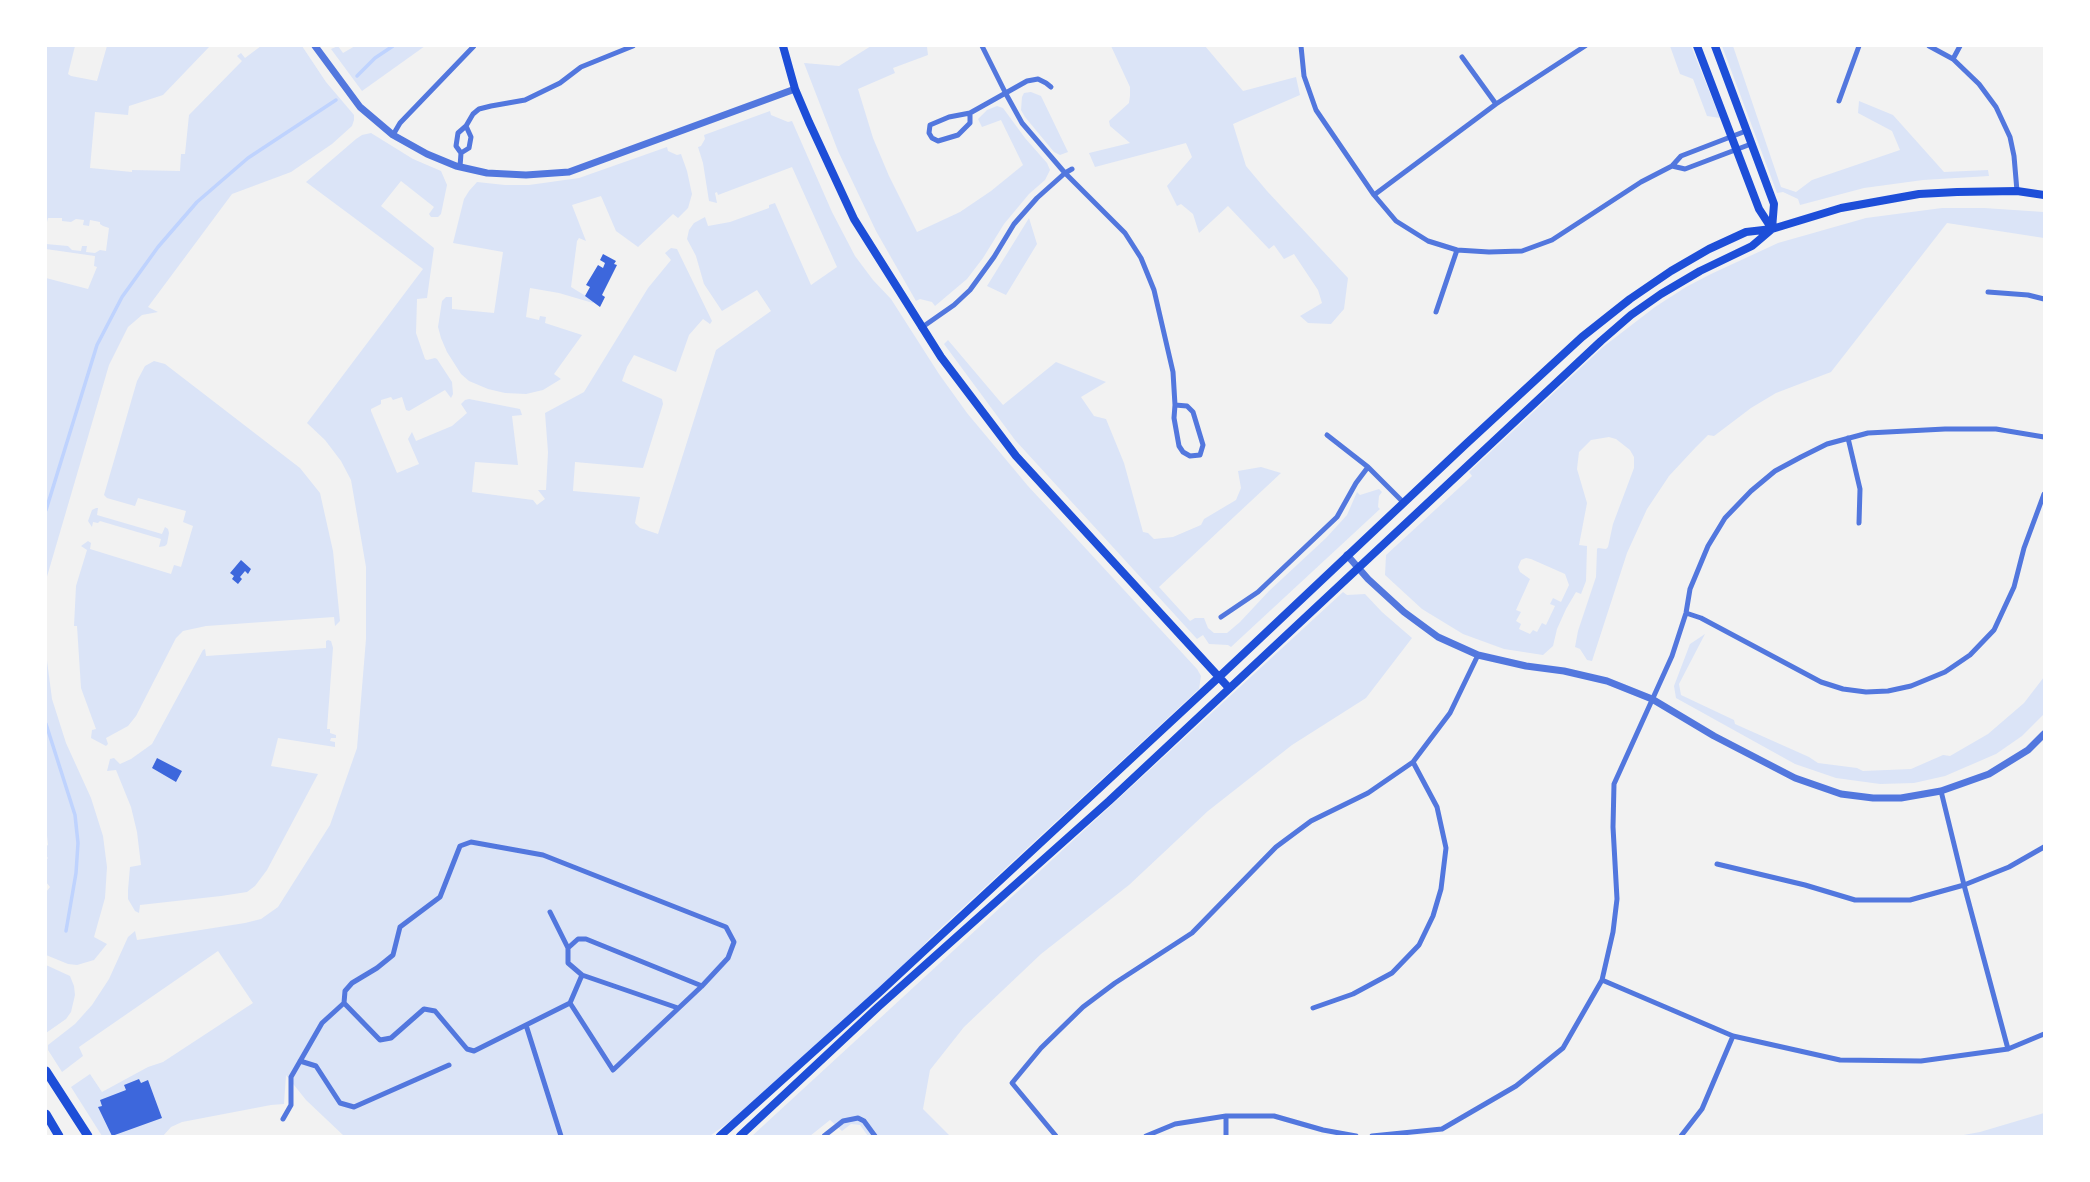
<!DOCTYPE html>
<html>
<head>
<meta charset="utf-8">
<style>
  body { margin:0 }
  #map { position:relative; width:2090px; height:1182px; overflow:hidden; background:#f2f2f2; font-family:"PT Sans Narrow",sans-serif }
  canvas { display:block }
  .frame { position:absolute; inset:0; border:47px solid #fff; pointer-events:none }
</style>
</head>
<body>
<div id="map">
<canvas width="2090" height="1182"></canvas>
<div class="frame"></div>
</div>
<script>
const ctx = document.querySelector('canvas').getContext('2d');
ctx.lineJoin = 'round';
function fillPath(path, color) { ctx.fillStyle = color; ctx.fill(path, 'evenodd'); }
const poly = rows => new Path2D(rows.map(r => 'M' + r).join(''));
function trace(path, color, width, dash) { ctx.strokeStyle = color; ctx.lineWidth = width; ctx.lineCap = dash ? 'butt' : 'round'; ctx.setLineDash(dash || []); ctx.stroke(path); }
fillPath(poly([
  [46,46,75,46,68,74,71,76,97,81,107,46,210,46,163,95,129,106,128,115,95,112,90,168,132,172,132,170,180,171,181,154,185,154,189,115,242,61,237,56,241,53,245,58,261,46,302,46,326,82,354,115,354,120,352,126,332,144,291,172,232,194,148,307,158,312,142,315,128,327,109,365,46,580,46,278,88,289,97,267,94,266,95,256,46,249,46,244,68,246,72,250,81,251,82,246,87,246,86,252,95,253,100,250,106,251,109,228,103,226,100,224,100,222,90,220,89,226,83,225,84,220,76,219,71,222,62,221,62,218,48,218,47,222,46,222],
  [338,46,343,53,355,46,425,46,362,91,331,49],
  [871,46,930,46,927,47,928,55,893,68,895,73,858,89,873,138,889,176,917,232,960,212,991,191,1023,165,1001,120,982,127,978,119,987,110,997,106,1003,108,1025,138,1047,163,1050,170,1045,180,1029,194,1004,224,983,258,967,279,935,306,932,302,920,299,916,301,876,231,838,151,804,63,839,66],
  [1111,46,1205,46,1243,91,1296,77,1300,95,1233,124,1246,166,1267,191,1348,278,1344,309,1331,324,1308,323,1300,316,1322,303,1318,290,1294,254,1284,259,1274,245,1269,249,1228,206,1199,233,1193,214,1181,204,1177,206,1167,186,1192,157,1186,143,1095,167,1089,153,1130,143,1110,126,1109,121,1129,103,1130,96,1130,87],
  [1670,46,1691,46,1720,118,1707,116,1693,79,1680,74],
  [1722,46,1733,46,1781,187,1796,192,1812,180,1900,150,1892,131,1858,113,1859,101,1893,115,1944,172,1988,170,1989,176,1923,180,1864,188,1800,205,1798,199,1783,192,1777,193],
  [1031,92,1041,96,1068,152,1060,155,1054,152,1025,117,1021,110,1022,97,1024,93],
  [770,111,771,115,788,122,792,121,832,212,855,256,873,280,891,299,939,374,967,413,1028,486,1197,669,1201,676,1199,689,930,938,915,955,733,1119,710,1136,344,1136,306,1100,286,1075,284,1104,271,1105,182,1122,171,1127,163,1136,102,1136,71,1087,90,1074,102,1092,148,1067,163,1062,253,1003,218,951,79,1047,83,1056,62,1072,48,1050,48,1045,75,1024,92,1005,109,979,128,937,135,931,137,940,245,923,261,919,278,907,330,825,357,748,366,639,366,567,351,480,341,461,325,440,307,423,423,269,306,182,356,139,362,135,371,133,413,159,441,171,447,185,441,214,438,217,431,217,429,214,434,207,401,181,381,206,434,248,427,298,417,299,416,333,425,359,427,360,435,358,437,359,452,382,453,394,451,398,445,390,409,411,406,410,402,397,393,400,391,397,381,400,381,404,371,409,371,411,397,473,419,464,408,439,412,432,416,441,452,426,467,413,461,404,465,400,469,399,520,409,522,415,512,416,518,465,475,462,472,492,533,500,537,505,545,499,538,490,546,490,548,452,545,413,584,392,648,288,671,260,665,253,671,248,677,249,712,321,710,324,703,319,689,335,676,372,634,355,627,367,622,381,662,399,663,404,643,468,575,462,573,491,640,497,635,523,640,528,658,534,716,350,771,311,757,290,722,311,704,284,696,256,687,239,689,230,694,223,705,217,708,226,730,222,769,208,769,205,775,203,811,285,837,267,792,167,718,195,717,192,715,193,717,203,709,201,703,163,698,147,701,146,705,139,704,135],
  [667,147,668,151,677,155,681,154,687,171,692,194,688,208,678,218,673,214,638,247,616,231,601,196,572,205,586,241,579,238,577,241,571,287,594,301,593,303,559,293,530,288,526,317,539,320,540,316,546,317,545,323,582,335,554,374,561,379,543,390,526,394,505,393,488,389,469,381,461,374,447,352,441,338,438,327,442,301,446,297,452,297,452,309,494,313,503,252,453,243,464,199,469,191,477,182,505,185,529,185,579,178],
  [1942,208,1984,208,2044,212,2044,238,1947,223,1831,372,1776,393,1751,408,1714,436,1708,435,1696,447,1669,476,1647,509,1627,553,1592,661,1587,660,1580,649,1575,647,1578,631,1596,577,1597,549,1598,548,1606,549,1608,547,1613,524,1634,468,1634,457,1630,450,1616,439,1609,437,1591,440,1579,452,1577,469,1587,503,1579,545,1587,546,1586,581,1581,594,1576,592,1566,609,1557,629,1553,646,1543,655,1504,649,1463,634,1422,609,1385,575,1386,555,1472,476,1469,472,1603,347,1655,307,1686,287,1711,274,1778,243,1866,218],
  [1526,558,1531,559,1565,574,1569,585,1561,602,1553,598,1550,604,1555,606,1546,625,1542,623,1537,632,1533,630,1530,634,1519,629,1521,624,1516,621,1521,612,1516,610,1530,579,1520,572,1518,567,1521,560],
  [1029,218,1037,244,1006,295,987,286],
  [948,340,1003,405,1056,362,1106,382,1081,397,1094,416,1106,419,1124,463,1143,532,1148,533,1154,539,1173,537,1201,525,1204,519,1236,500,1241,488,1238,471,1261,467,1281,473,1159,587,1190,621,1195,618,1204,618,1208,628,1214,633,1227,633,1240,622,1269,591,1326,538,1347,515,1357,492,1360,495,1379,489,1382,492,1379,496,1378,507,1380,509,1231,647,1228,645,1209,644,1203,635,1197,639,1015,440,944,344],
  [154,361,165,364,300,468,320,493,333,551,340,621,335,626,334,617,206,626,183,631,176,638,136,716,128,726,106,738,108,744,106,746,91,738,92,730,96,729,81,688,77,626,74,626,76,586,87,550,81,546,88,541,91,543,90,549,171,574,174,565,181,567,193,526,183,522,186,511,138,498,135,506,107,498,104,495,137,381,145,366],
  [96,508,98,508,97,515,162,534,165,527,168,529,169,533,167,544,165,546,159,547,161,539,100,521,98,523,93,522,92,527,88,521,92,510],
  [1343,592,1347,595,1365,594,1382,612,1412,638,1366,698,1292,745,1208,811,1129,885,1041,954,964,1027,930,1070,923,1109,950,1136,868,1136,860,1125,851,1124,842,1131,830,1120,810,1136,752,1136],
  [1705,634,1679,684,1681,695,1734,720,1735,724,1809,757,1818,763,1857,768,1863,771,1911,769,1943,755,1950,756,1988,734,2024,703,2044,677,2044,714,2022,736,1996,754,1945,776,1914,783,1880,784,1836,778,1795,764,1676,698,1674,686,1690,644],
  [328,640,331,641,333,648,327,729,330,729,330,733,336,735,336,738,331,738,330,741,335,742,335,747,278,738,271,766,318,774,267,870,255,886,247,892,221,896,140,905,139,913,135,911,128,899,128,890,130,867,141,865,137,832,131,807,116,770,107,771,110,759,114,758,120,764,131,759,152,744,203,650,205,649,206,656,326,648,326,641],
  [46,653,52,699,66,743,91,798,103,836,107,867,105,898,94,937,107,944,94,960,77,965,68,964,46,955,46,892,50,887,46,882,46,860,48,858,46,856,46,846,48,845,47,836,46,835],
  [46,965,70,976,74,986,75,995,71,1012,66,1019,46,1033],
  [2044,1113,2044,1136,1958,1136,1980,1132]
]), '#dbe4f7');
trace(poly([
  [357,76,375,58,393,46],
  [46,510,97,345,122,297,158,247,197,202,248,158,336,100],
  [46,724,75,815,78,843,76,873,66,931]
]), '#bfd3fe', 3.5);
fillPath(poly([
  [603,254,616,261,614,264,617,265,602,295,605,297,600,307,585,296,590,287,586,285,598,265,603,268,605,263,600,260],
  [241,560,251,569,248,574,245,571,240,577,242,579,238,584,232,579,234,576,230,573],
  [157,758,182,771,176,782,152,768],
  [139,1079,141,1083,148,1080,162,1118,112,1136,98,1107,102,1106,100,1100,126,1090,124,1085]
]), '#3d67dc');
trace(poly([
  [982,46,1006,94,1022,123,1065,173,1125,233,1141,258,1154,290,1173,372,1175,405],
  [1301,46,1304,76,1316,110,1374,195,1396,221,1428,241,1457,250,1489,252,1522,251,1552,240,1641,182,1672,166,1681,156,1746,131],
  [1929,46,1953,59,1979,84,1996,107,2010,137,2014,156,2017,191],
  [1462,57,1496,104],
  [1953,59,1960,46],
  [1839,101,1859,46],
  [970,113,970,123,958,135,938,141,932,138,929,133,930,125,949,117,970,113],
  [970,113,1027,81,1038,79,1046,83,1051,87],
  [393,135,400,123,474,46],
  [461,153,469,148,471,137,466,126],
  [1672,166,1685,169,1751,144],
  [460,167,461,153,456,146,458,133,466,126,473,114,479,109,491,106,525,100,560,83,581,67,633,46],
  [1374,195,1496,104,1585,46],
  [1988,292,2028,295,2044,299],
  [1436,312,1457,250],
  [921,328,954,305,970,290,994,257,1014,224,1037,198,1065,173,1072,169],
  [1175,405,1187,406,1193,412,1203,445,1200,455,1190,456,1183,452,1179,446,1174,418,1175,405],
  [1327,435,1368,467,1403,502],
  [1848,438,1860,489,1859,523],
  [1686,613,1701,618,1821,682,1843,689,1866,692,1888,691,1911,686,1945,672,1970,655,1994,630,2014,587,2024,548,2044,494],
  [1221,617,1258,592,1337,517,1356,483,1368,467],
  [1941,791,1964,885,2008,1049],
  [1717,864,1805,885,1855,900,1910,900,1964,885,2009,867,2044,847],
  [550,912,568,948],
  [582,975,678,1008],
  [1602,980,1733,1036,1840,1060,1921,1061,2008,1049,2044,1034],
  [344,1003,380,1040,391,1038,424,1009,435,1011,467,1049,474,1051,526,1025],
  [570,1003,582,975,568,963,568,948,578,939,586,939,702,986],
  [1313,1008,1353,994,1392,973,1419,945,1433,916,1441,889,1446,848,1437,807,1413,762],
  [300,1061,316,1066,340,1103,354,1107,449,1065],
  [1226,1116,1226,1136],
  [283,1119,291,1105,291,1077,322,1023,344,1003,345,991,352,983,377,968,393,955,400,927,440,897,460,846,471,842,543,855,726,927,734,942,728,958,702,986,613,1070,570,1003,526,1025,561,1136],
  [824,1136,843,1121,858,1118,864,1121,875,1136],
  [1056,1136,1012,1083,1041,1048,1083,1007,1115,983,1192,933,1276,847,1311,821,1368,793,1413,762,1450,713,1478,655],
  [1146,1136,1175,1124,1226,1116,1274,1116,1323,1130,1356,1136],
  [1372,1136,1442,1129,1516,1086,1563,1048,1602,980,1613,932,1617,899,1613,827,1614,784,1672,656,1686,613,1690,589,1708,546,1725,518,1751,491,1775,471,1801,457,1827,444,1868,433,1945,429,1996,429,2044,437],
  [1681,1136,1702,1109,1733,1036]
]), '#5277de', 5);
trace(poly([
  [315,46,360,107,393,135,427,154,456,166,487,173,526,175,569,172,795,89],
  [1347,555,1368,579,1404,612,1438,637,1478,655,1526,666,1564,671,1607,681,1652,699,1714,736,1795,778,1841,794,1873,798,1901,798,1941,791,1989,774,2028,750,2044,734]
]), '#5277de', 7);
trace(poly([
  [783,46,795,89,809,122,854,219,941,357,1016,456,1229,688],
  [1697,46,1759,209,1772,229],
  [1715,46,1774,204,1772,229],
  [720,1136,882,990,1219,677,1466,444,1582,337,1630,299,1671,271,1709,249,1746,232,1772,229,1841,208,1919,194,1957,192,2017,191,2044,195],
  [740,1136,878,1007,1109,801,1601,341,1631,315,1661,294,1700,271,1752,246,1772,229]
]), '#1d4ed8', 8);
trace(poly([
  [46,1071,88,1136],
  [46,1114,59,1136]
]), '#1d4ed8', 9);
</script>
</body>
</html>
